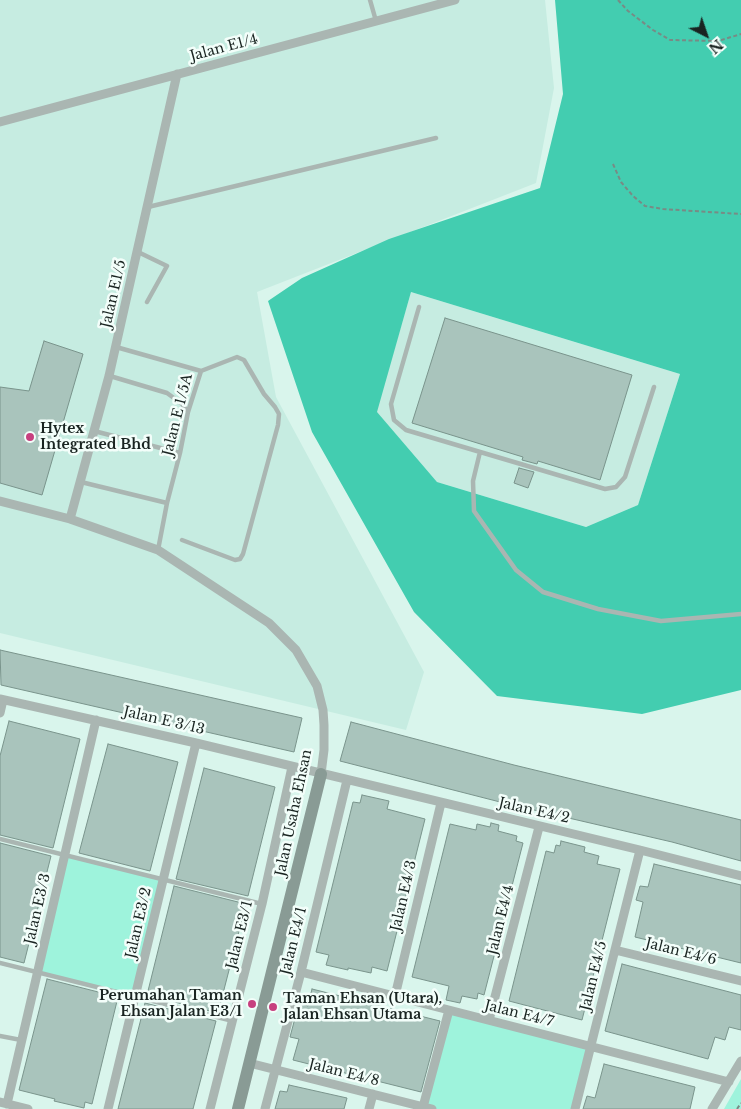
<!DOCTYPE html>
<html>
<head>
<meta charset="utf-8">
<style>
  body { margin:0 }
  #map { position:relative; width:741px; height:1109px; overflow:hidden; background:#d9f5ec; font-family:"Libre Baskerville",serif }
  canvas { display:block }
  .north { position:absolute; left:681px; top:10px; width:50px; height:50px; -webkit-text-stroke:4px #f3fefa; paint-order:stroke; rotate:139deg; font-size:14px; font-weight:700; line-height:20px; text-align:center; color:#192421 }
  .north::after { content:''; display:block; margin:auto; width:18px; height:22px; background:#192421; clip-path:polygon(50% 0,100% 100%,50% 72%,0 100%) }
</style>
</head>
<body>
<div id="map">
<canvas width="741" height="1109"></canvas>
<div class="north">N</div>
</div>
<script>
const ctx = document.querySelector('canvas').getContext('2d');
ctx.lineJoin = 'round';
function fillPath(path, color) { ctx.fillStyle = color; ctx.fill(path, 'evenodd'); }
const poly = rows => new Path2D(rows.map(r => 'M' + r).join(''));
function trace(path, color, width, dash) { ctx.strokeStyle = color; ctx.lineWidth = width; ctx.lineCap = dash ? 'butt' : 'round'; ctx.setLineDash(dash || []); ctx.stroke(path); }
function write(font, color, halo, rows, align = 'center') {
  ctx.font = font + ' "Libre Baskerville",serif'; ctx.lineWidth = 5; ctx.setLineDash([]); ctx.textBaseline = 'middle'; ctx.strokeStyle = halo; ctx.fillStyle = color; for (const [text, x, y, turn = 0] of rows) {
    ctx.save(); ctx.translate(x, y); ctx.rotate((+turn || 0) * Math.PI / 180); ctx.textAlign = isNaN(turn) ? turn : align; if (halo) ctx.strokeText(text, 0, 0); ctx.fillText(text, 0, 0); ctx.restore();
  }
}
fillPath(poly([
  [0,0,545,0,554,88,536,183,257,292,276,397,424,672,406,730,0,633],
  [411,292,680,374,638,505,586,527,437,482,376,412]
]), '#c6ece1');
fillPath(poly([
  [65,855,163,880,135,997,37,972],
  [449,1010,591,1046,575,1109,432,1109,423,1107],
  [741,1079,741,1109,724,1109]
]), '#9ef3dc');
fillPath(poly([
  [555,0,741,0,741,690,642,714,497,696,414,612,312,432,268,301,302,278,389,239,540,188,563,94],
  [411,292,680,374,638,505,586,527,437,482,377,412]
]), '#43cdb0');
const building = poly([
  [445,318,632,375,600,480,538,461,537,464,522,460,523,457,412,423,445,318],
  [44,341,83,354,42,495,0,483,0,387,29,391,44,341],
  [519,468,534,472,528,488,514,483,519,468],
  [0,650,302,718,294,752,1,685,0,650],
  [9,721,80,739,53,848,0,835,0,756,9,721],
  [351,722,514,765,741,820,741,861,672,842,504,803,340,761,351,722],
  [108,744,178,762,150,871,79,853,108,744],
  [204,768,275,787,248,896,176,879,204,768],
  [362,795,389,801,387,809,425,819,387,971,372,967,371,973,348,968,348,970,326,965,329,955,316,952,353,802,360,803,362,795],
  [491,823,499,825,498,831,517,836,516,841,523,843,484,995,478,993,477,999,462,996,460,1003,446,1000,449,986,412,977,450,824,476,830,477,824,490,827,491,823],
  [561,841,585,847,584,852,599,856,597,864,620,869,582,1020,509,1001,546,851,554,853,556,845,560,846,561,841],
  [0,843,51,856,24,963,0,957,0,843],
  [654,864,741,885,741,963,635,937,643,902,636,900,640,886,648,887,654,864],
  [174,886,246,904,218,1013,147,995,174,886],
  [622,964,741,995,741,1030,729,1027,725,1040,715,1037,708,1059,605,1031,622,964],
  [47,979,118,997,92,1104,85,1102,84,1108,54,1101,55,1099,19,1090,47,979],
  [312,989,440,1021,421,1092,293,1060,299,1039,290,1037,299,1003,308,1006,312,989],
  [145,1003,216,1021,193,1109,118,1109,145,1003],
  [604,1064,695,1087,690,1109,583,1109,587,1096,595,1098,604,1064],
  [289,1085,347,1098,344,1109,275,1109,280,1091,287,1092,289,1085]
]);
fillPath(building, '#a9c4bc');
trace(building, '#7a948c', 1);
trace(poly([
  [618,0,628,11,653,30,670,40,718,41,741,34],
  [613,164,621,182,633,196,645,206,663,209,741,214],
  [737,1109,741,1103]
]), '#788b85', 2, [4, 2.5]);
trace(poly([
  [370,0,376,21],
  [148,207,436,138],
  [138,252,167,266,147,302],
  [419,307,391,404,394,420,406,430,605,489,616,487,625,477,654,387],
  [116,347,201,371],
  [110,376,167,393,182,404,188,412],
  [94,431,180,453],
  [480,452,473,481,474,511,516,570,543,592,598,609,661,621,741,614],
  [81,482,167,503],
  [182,540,235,560,240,559,243,554,278,425,279,414,275,407,264,394,244,360,237,357,201,371],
  [158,550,167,503,180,453,188,412,201,371],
  [0,839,262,904],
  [0,963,233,1021],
  [0,1036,21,1040]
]), '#aab6b2', 4.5);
trace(poly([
  [0,122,455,0],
  [0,501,70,519,158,550,269,623,296,650,317,686,323,710,324,725,324,750,321,774],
  [70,519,109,376,177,74],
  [0,699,196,743,640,850,741,876],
  [0,713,3,700],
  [615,950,741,981],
  [301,972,729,1082],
  [395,996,441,803],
  [489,1020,539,827],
  [249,1063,432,1109],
  [0,1102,28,1109],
  [7,1104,96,720],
  [423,1107,449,1010],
  [108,1109,196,743],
  [210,1109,262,904,292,767],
  [265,1109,301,972,347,780],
  [369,1109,373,1094],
  [575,1109,640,850],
  [712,1109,741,1061]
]), '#aab6b2', 9);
trace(poly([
  [238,1109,321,774]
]), '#899b95', 12);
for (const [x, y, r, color] of [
  [30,437,5,"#c7407f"],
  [252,1004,5,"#c7407f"],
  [273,1007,5,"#c7407f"]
]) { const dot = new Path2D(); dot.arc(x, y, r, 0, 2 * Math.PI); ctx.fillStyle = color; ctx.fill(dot); trace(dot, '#f3fefa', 2); }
write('14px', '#192421', '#f3fefa', [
  ["Jalan E1/4",224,48,-15],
  ["Jalan E1/5",114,294,-77],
  ["Jalan E 1/5A",178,415,-76],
  ["Jalan E 3/13",164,721,13],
  ["Jalan E4/2",534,811,13],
  ["Jalan Usaha Ehsan",294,813,-78],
  ["Jalan E4/3",404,896,-77],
  ["Jalan E3/3",38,909,-77],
  ["Jalan E4/4",501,920,-76],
  ["Jalan E3/2",139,923,-77],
  ["Jalan E3/1",240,935,-76],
  ["Jalan E4/1",294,941,-76],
  ["Jalan E4/6",681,952,14],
  ["Jalan E4/5",594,976,-76],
  ["Jalan E4/7",519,1014,14],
  ["Jalan E4/8",344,1073,14]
]);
write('bold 14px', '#192421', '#f3fefa', [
  ["Hytex",40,429],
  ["Integrated Bhd",40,445],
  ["Perumahan Taman",242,996,"right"],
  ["Ehsan Jalan E3/1",242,1012,"right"],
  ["Taman Ehsan (Utara),",283,999],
  ["Jalan Ehsan Utama",283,1015]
], 'left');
</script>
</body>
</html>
